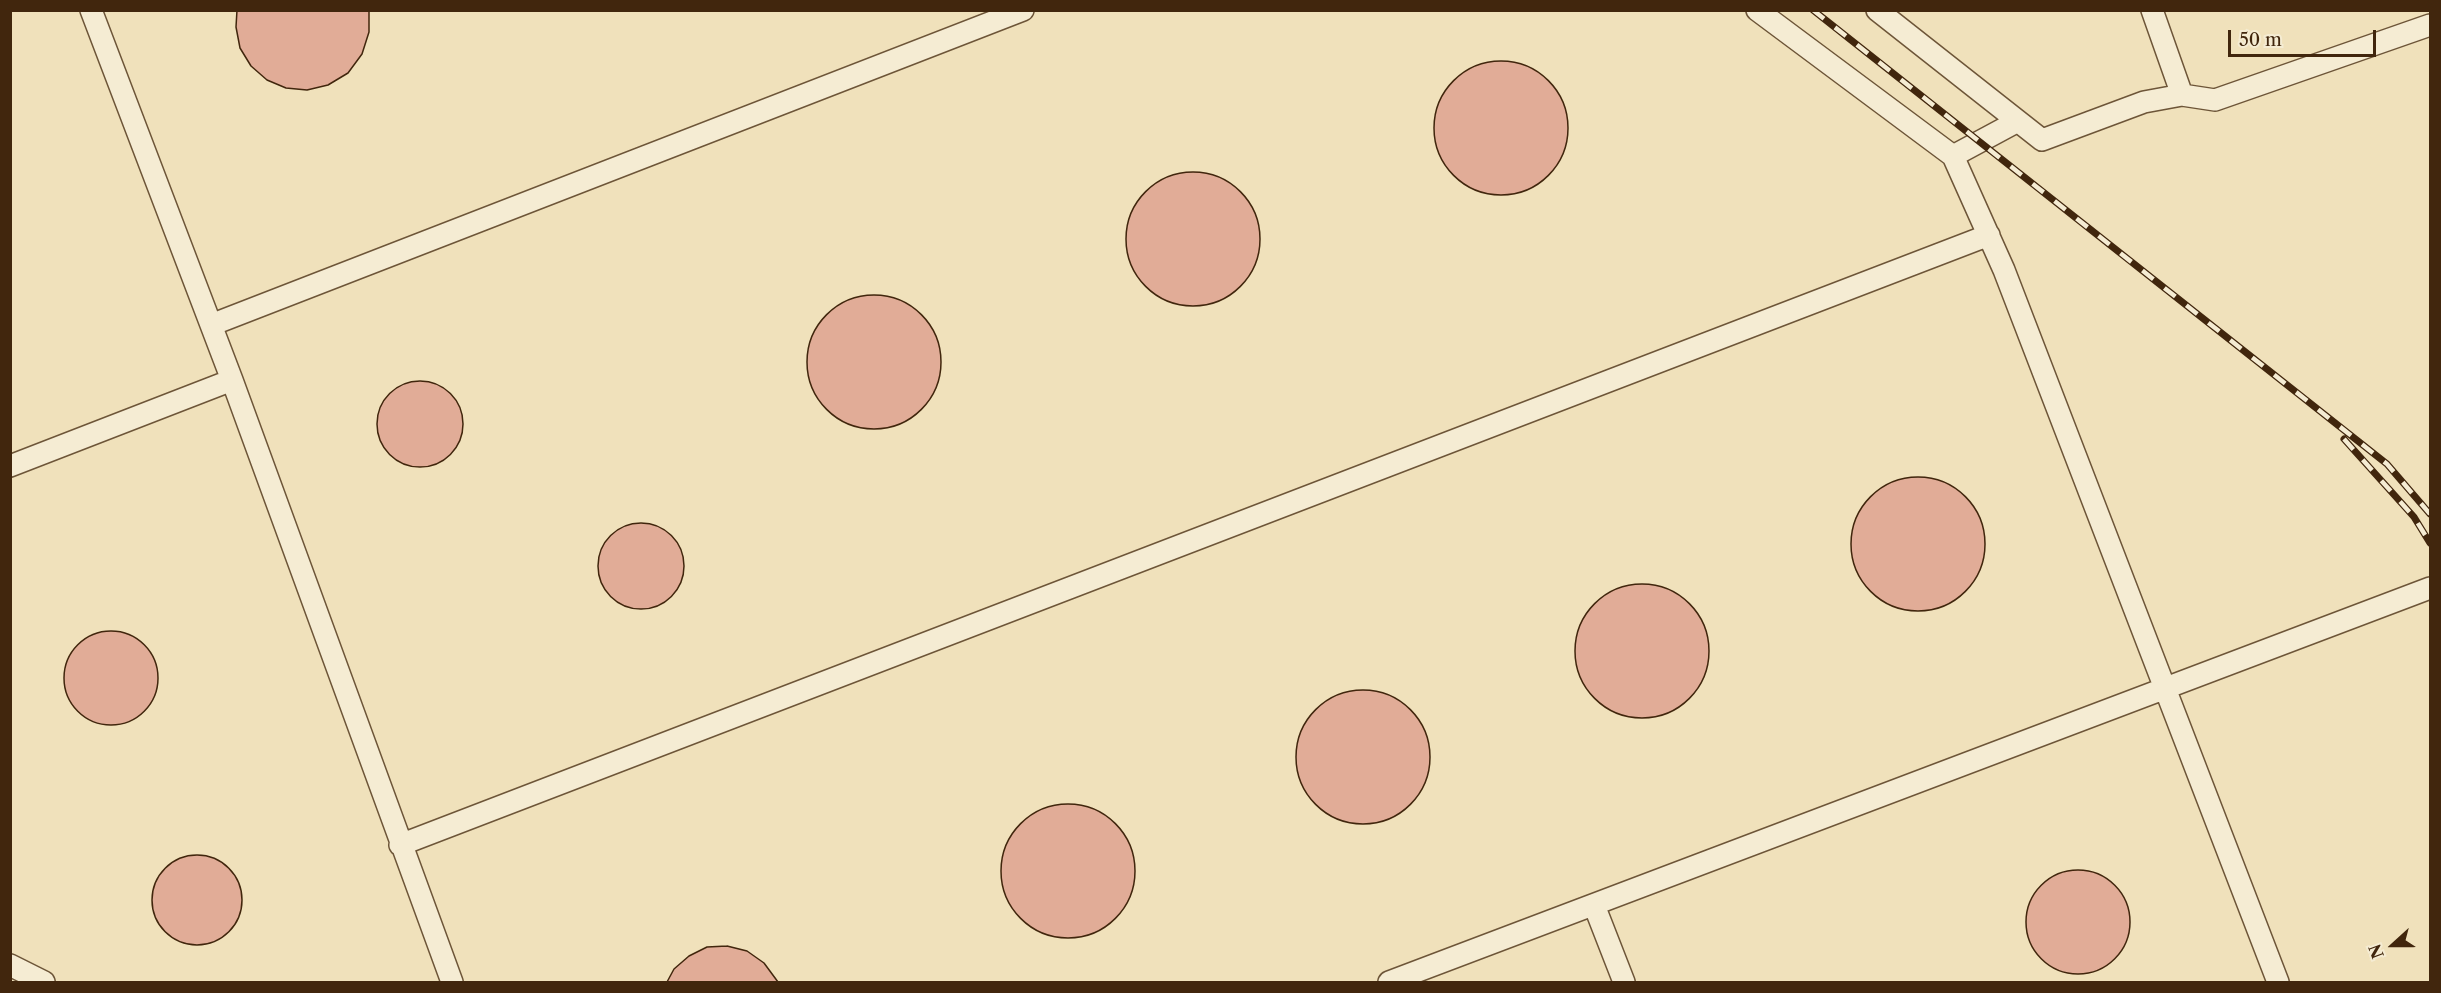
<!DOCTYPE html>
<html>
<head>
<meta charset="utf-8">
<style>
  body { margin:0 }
  #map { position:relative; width:2441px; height:993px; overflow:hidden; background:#f0e1bb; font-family:"Libre Caslon Text",serif }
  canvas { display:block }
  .frame { position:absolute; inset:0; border:12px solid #41260d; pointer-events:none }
  .north { position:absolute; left:2363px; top:915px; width:60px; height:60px; -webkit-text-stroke:4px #f5ecd3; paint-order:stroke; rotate:249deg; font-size:16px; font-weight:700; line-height:24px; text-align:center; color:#41260d }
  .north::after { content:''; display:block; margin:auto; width:21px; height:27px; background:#41260d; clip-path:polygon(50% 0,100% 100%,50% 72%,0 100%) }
  .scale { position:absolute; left:2228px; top:30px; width:148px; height:27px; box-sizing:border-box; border:3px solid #41260d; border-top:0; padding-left:8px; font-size:18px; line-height:21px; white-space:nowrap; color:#41260d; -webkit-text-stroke:4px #f5ecd3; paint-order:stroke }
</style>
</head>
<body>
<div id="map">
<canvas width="2441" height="993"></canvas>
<div class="frame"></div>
<div class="north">N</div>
<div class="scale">50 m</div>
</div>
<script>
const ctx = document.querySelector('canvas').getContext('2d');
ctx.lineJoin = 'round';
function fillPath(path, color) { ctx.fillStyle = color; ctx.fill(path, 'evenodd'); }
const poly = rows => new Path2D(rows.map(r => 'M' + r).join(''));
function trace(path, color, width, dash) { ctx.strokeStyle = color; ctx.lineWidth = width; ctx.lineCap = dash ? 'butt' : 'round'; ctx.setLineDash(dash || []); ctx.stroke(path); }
const building = poly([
  [237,10,369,10,369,32,362,54,348,73,328,85,307,90,286,88,267,80,251,66,240,48,236,27,237,10],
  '1434 128a67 67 0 1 1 134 0a67 67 0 1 1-134 0Z',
  '1126 239a67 67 0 1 1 134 0a67 67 0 1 1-134 0Z',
  '807 362a67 67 0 1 1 134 0a67 67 0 1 1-134 0Z',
  '377 424a43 43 0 1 1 86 0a43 43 0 1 1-86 0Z',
  '1851 544a67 67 0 1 1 134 0a67 67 0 1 1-134 0Z',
  '598 566a43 43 0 1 1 86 0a43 43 0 1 1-86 0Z',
  '1575 651a67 67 0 1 1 134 0a67 67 0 1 1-134 0Z',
  '64 678a47 47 0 1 1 94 0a47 47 0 1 1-94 0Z',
  '1296 757a67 67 0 1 1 134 0a67 67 0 1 1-134 0Z',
  '1001 871a67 67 0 1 1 134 0a67 67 0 1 1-134 0Z',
  '152 900a45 45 0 1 1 90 0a45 45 0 1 1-90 0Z',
  '2026 922a52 52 0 1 1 104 0a52 52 0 1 1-104 0Z',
  [727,946,747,951,764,963,778,982,667,982,674,969,689,956,707,947,727,946]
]);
fillPath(building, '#e1ac97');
trace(building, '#41260d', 1.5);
const minor = poly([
  [91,10,232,380,452,982],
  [1757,10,1953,156,2004,270,2278,982],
  [1877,10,2042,140,2144,102,2182,95,2215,100,2430,25],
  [2152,10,2182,95],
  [1953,156,2018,121],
  [211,325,1023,10],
  [10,466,232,380],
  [400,845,1989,235],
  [1594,905,1624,982],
  [10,965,44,982],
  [1389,982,2430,588]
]);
trace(minor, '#6d5538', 24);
trace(minor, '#f5ecd3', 21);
const rail = poly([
  [1813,10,2387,464,2430,514],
  [2344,439,2414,517,2430,543]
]);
trace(rail, '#41260d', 7);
trace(rail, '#f5ecd3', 4.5, [14]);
</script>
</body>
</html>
